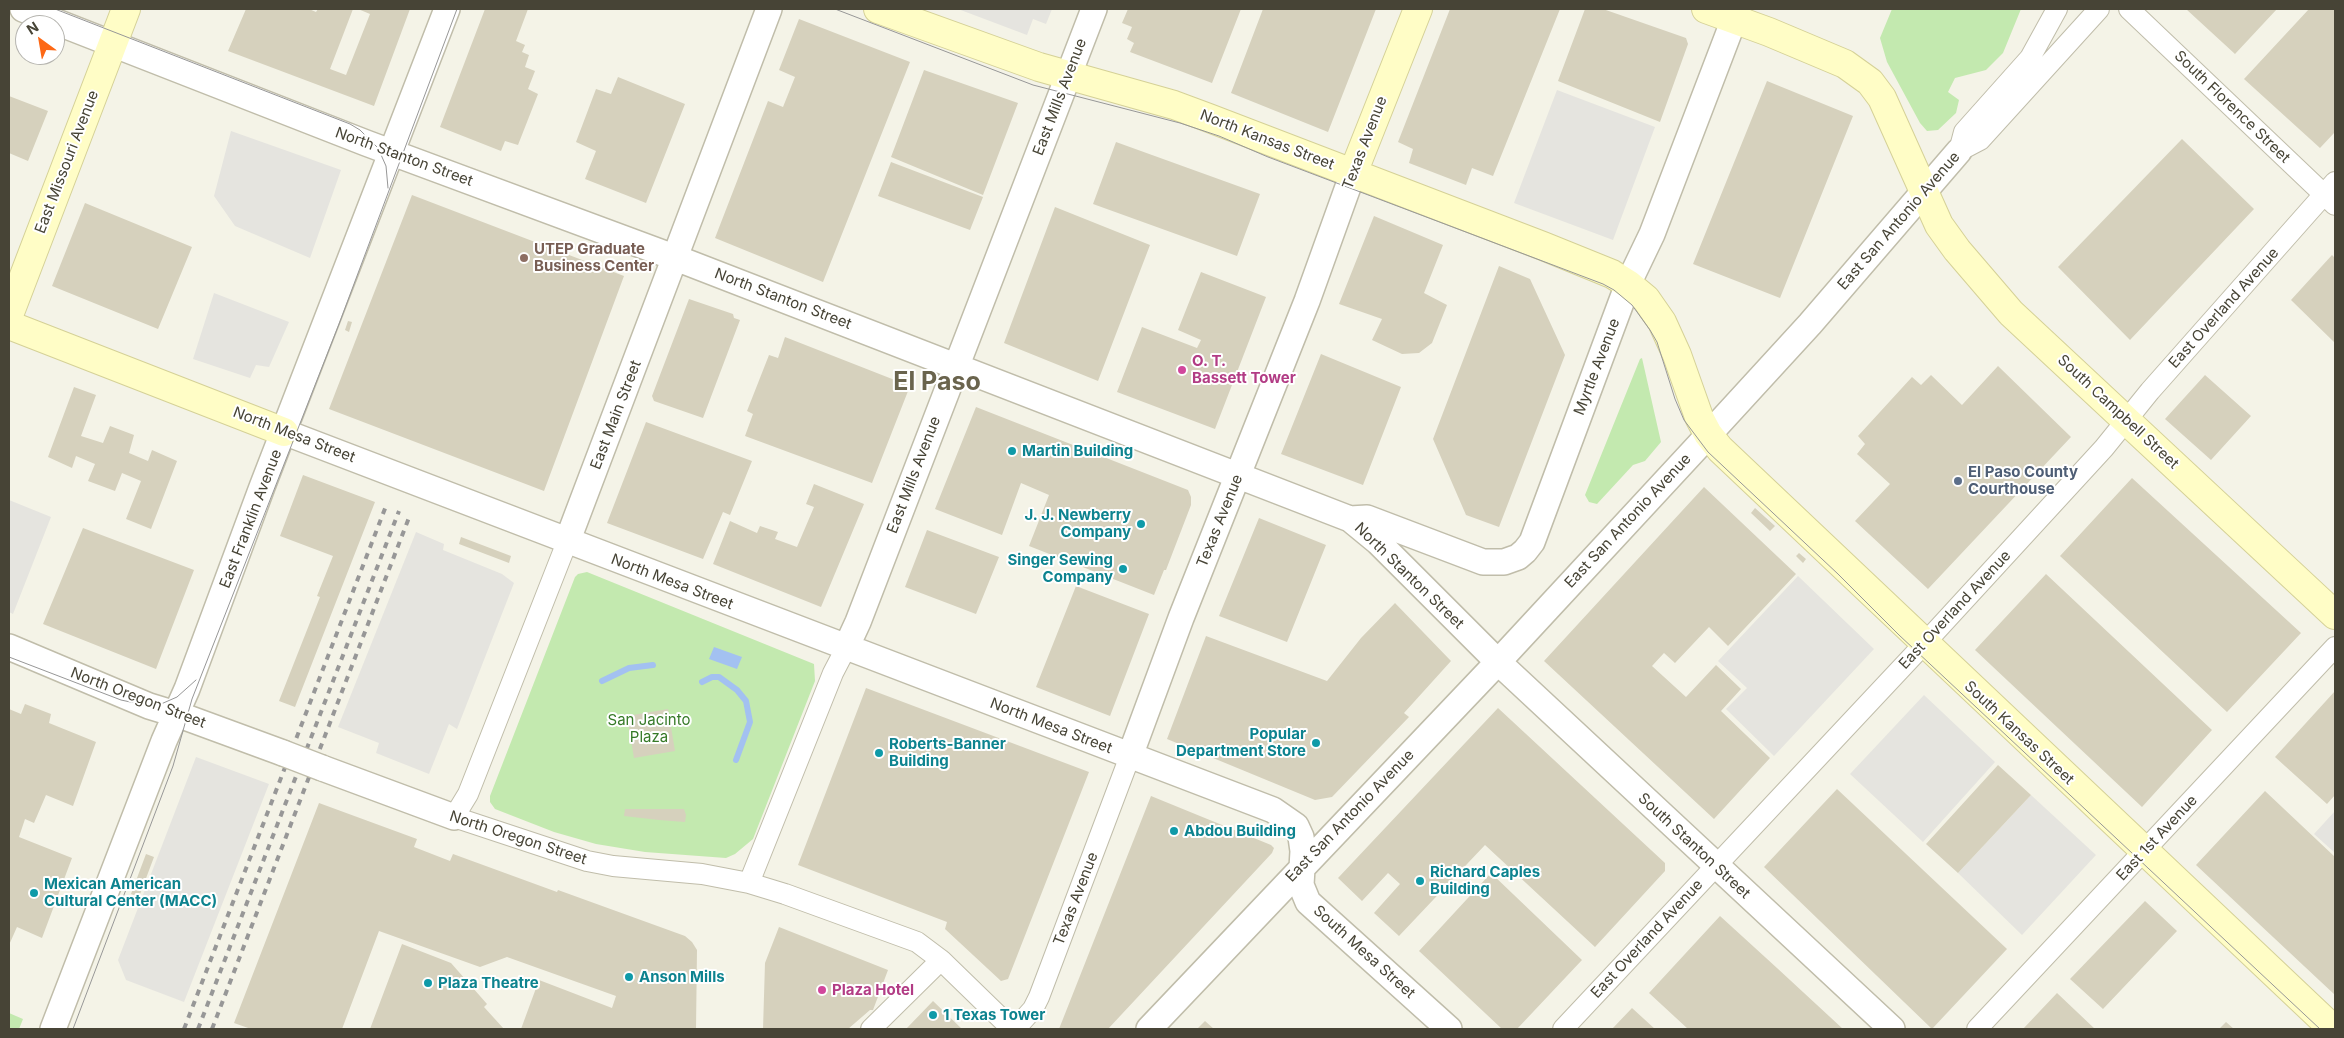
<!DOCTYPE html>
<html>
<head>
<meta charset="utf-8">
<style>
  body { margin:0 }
  #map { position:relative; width:2344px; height:1038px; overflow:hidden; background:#f4f3e7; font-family:Inter,sans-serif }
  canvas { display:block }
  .frame { position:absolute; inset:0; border:10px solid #474436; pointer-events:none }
  .north { position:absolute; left:15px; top:15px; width:50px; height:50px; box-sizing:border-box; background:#fff; border:1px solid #b5b4af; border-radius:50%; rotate:328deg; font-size:14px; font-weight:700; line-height:20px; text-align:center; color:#474436 }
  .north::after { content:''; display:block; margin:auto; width:18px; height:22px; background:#fd6815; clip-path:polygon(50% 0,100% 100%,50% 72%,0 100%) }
</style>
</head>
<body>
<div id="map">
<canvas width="2344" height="1038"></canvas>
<div class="frame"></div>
<div class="north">N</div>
</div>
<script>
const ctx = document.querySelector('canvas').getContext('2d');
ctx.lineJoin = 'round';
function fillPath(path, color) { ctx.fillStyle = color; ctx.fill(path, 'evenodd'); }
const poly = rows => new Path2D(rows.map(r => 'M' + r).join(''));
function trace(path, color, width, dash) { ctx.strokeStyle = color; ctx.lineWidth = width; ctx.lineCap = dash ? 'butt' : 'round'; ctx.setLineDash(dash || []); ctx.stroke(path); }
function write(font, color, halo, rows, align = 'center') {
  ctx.font = font + ' Inter,sans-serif'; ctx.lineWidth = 4; ctx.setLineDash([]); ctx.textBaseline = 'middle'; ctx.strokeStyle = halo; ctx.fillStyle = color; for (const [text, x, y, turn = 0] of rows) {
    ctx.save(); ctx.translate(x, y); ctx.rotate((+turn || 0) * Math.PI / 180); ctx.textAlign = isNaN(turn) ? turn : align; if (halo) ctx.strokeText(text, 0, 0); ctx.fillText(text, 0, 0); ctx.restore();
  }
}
fillPath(poly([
  [1892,9,2021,9,2003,53,1986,70,1955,78,1948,92,1959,100,1956,113,1938,130,1927,131,1920,123,1887,62,1880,38],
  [1642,358,1661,442,1645,461,1633,465,1597,504,1589,502,1585,495,1640,359],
  [587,572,814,664,815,681,753,839,735,854,726,858,645,852,596,844,554,832,495,809,490,802,490,796,575,577,578,574],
  [9,1013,23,1019,19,1029,9,1029]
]), '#c3e9af');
fillPath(poly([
  [958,9,1052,9,1046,24,1033,19,1027,35],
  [1557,90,1655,127,1613,240,1514,203],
  [231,131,341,170,310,258,235,226,214,196],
  [214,293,289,322,269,367,256,365,250,378,193,359],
  [9,500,51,517,13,614,9,612],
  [416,532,444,544,443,550,502,574,514,583,457,729,449,724,429,774,376,753,379,743,338,727],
  [1798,576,1874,649,1774,756,1726,709,1747,688,1718,661],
  [1924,695,1995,762,1923,842,1850,774],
  [196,757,269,784,184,1002,126,980,118,960],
  [2031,795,2096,855,2022,935,1958,873],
  [2335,811,2335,853,2314,834]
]), '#e5e4df');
fillPath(poly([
  [714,647,742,657,737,669,709,659]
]), '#a3c1f1');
trace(poly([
  [602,681,629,668,653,665],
  [702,682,712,677,719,677,737,690,746,701,750,722,736,760]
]), '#a3c1f1', 6);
fillPath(poly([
  [246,9,309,9,316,12,318,9,353,9,330,69,346,75,370,14,358,9,410,9,374,106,228,51],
  [485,9,528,9,516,41,525,45,522,52,529,55,525,67,535,71,528,89,538,94,518,145,505,141,501,151,440,127],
  [1128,9,1241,9,1212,83,1130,52,1134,43,1127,39,1132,27,1122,23],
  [1263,9,1376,9,1328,132,1231,93],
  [1450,9,1560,9,1493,176,1472,168,1466,185,1409,163,1413,149,1398,142],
  [1585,9,1603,9,1686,38,1688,44,1660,122,1558,81],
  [2186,9,2277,9,2235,54],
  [2309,9,2335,9,2335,132,2320,148,2244,79],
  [799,19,910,62,823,282,715,238,768,101,783,107,795,77,779,70],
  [924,70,1018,103,983,195,891,157],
  [618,77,685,104,646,203,585,179,596,151,576,142,596,89,611,94],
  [1767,81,1853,116,1780,298,1693,264],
  [9,96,48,111,28,161,9,153],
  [2182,139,2254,209,2130,340,2058,267],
  [1116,142,1260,194,1237,256,1093,204],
  [891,162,983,197,970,230,878,196],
  [412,195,624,276,544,491,329,409],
  [85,203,192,247,158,329,52,286],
  [1055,207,1150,245,1098,381,1004,343],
  [1374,216,1443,245,1424,293,1447,305,1432,343,1419,353,1402,354,1372,340,1382,319,1339,304],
  [2332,255,2335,258,2335,343,2291,300],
  [1499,266,1530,279,1565,355,1499,527,1466,515,1433,439],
  [1201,272,1266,297,1215,429,1117,392,1142,327,1197,348,1201,340,1178,330],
  [689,299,733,314,734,318,740,320,703,418,654,401,652,396],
  [348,321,352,322,349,332,345,330],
  [785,337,910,386,872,483,745,436,753,414,747,411,769,355,778,358],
  [1321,354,1401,387,1363,485,1281,454],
  [1998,366,2071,437,1928,589,1855,521,1890,484,1857,454,1865,444,1858,436,1912,377,1921,385,1931,375,1962,405],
  [2205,375,2251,416,2211,460,2165,419],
  [74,387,96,395,81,436,103,443,110,426,134,435,129,453,148,461,152,450,177,461,151,529,126,519,141,481,122,473,115,491,88,481,95,464,76,456,72,468,48,457],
  [976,407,1188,490,1191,497,1191,505,1166,570,1164,570,1154,595,1029,546,1049,495,1021,483,1002,535,935,509],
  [646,422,752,461,730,515,723,512,703,559,607,523],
  [303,475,375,502,295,707,279,701,320,597,317,596,333,556,280,536],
  [2132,478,2301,633,2227,712,2060,556],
  [814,484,864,504,821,607,713,564,730,521,757,533,760,526,778,532,775,539,797,547,814,507,806,504],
  [1704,487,1796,574,1728,646,1709,627,1675,663,1664,653,1652,666,1686,697,1716,665,1741,689,1721,711,1770,758,1714,819,1544,661],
  [1755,508,1775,526,1770,531,1751,513],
  [1259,518,1326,545,1287,642,1219,616],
  [83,528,194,570,156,669,43,624],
  [927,530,999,557,976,614,905,587],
  [461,537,511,556,509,563,459,544],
  [1799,553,1806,559,1803,563,1796,556],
  [2046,574,2212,730,2142,807,1975,650],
  [1076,586,1149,614,1110,716,1036,687],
  [1395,603,1451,661,1404,713,1409,717,1332,797,1315,800,1167,739,1206,636,1327,681,1361,638],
  [866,688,1089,772,1008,979,1001,981,945,929,947,922,798,865],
  [2335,691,2335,795,2327,804,2275,757],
  [25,704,51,714,49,723,96,742,73,806,46,795,34,823,25,819,19,837,72,858,42,938,17,927,9,945,9,709,21,714],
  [1498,708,1665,863,1665,871,1595,947,1485,845,1399,936,1374,913,1400,884,1388,873,1362,901,1338,878],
  [668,709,675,751,634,758,627,716],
  [1998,765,2031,795,1958,873,1926,844],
  [1837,789,2007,949,1932,1029,1764,867],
  [2265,791,2335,857,2335,995,2196,865],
  [1151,796,1271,845,1274,848,1272,853,1108,1029,1059,1029],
  [319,803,417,839,414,847,450,861,453,854,557,892,558,890,685,936,692,942,697,950,696,1029,521,1029,539,980,612,1008,616,996,507,957,480,967,379,931,342,1029,251,1029,234,1023],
  [625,809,684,809,686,815,685,822,659,820,624,816],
  [146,854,154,857,139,897,131,894],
  [1491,873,1582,960,1517,1029,1502,1029,1419,951],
  [2145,901,2177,931,2103,1009,2070,979],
  [1720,916,1777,968,1843,1029,1688,1029,1649,993],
  [779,927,888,970,873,1010,870,1010,848,1029,763,1029,765,963],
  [402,944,451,963,487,1004,484,1007,504,1029,370,1029],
  [2057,993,2095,1029,2023,1029],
  [933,1001,962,1029,906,1029],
  [1632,1008,1655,1029,1612,1029],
  [1205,1021,1214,1029,1197,1029],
  [2226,1022,2234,1029,2219,1029]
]), '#d6d1bd');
const minor = poly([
  [2129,9,2335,205],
  [1959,151,1980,140,2099,9],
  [1959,151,1964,132,2030,58,2057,9],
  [567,542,468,794,454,817,587,861,613,866,702,874,749,883,785,894,917,942,941,960,1012,1029],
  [749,883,833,673,846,648],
  [871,1029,941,960],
  [1015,1029,1033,1009,1039,997,1130,756],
  [1563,1029,1924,644,2104,448,2150,391,2335,182],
  [1977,1029,2335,647]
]);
const tertiary = poly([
  [23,9,366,143,676,258,1350,519,1378,542,1498,662,1892,1029],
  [284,432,1273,810,1296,826,1301,837,1303,851,1301,885,1308,902,1449,1029],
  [1350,519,1367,518,1483,562,1504,562,1518,557,1525,551,1532,542,1628,284,1652,234,1738,9],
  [567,542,769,9],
  [9,647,149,706,185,717,283,753],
  [846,648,858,622,1094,9],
  [1130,756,1181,618,1307,301,1353,173],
  [322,768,454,817],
  [53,1029,164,741,187,689,262,487,447,9],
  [1149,1029,1498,662,1700,444,1810,324,1959,151]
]);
const secondary = poly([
  [878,9,1039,67,1174,105,1209,118,1543,246,1612,274,1628,284,1646,299,1662,322,1677,355,1699,417,1708,434,1720,449,2333,1029],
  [1706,9,1769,32,1845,64,1870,82,1882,98,1939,225,1957,250,2011,313,2335,615],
  [1353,173,1418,9],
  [9,315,126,9],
  [9,325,284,432]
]);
trace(minor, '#c0bdaa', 22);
trace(tertiary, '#c0bdaa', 28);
trace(secondary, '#d5d197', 30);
trace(minor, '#fff', 20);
trace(tertiary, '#fff', 25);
trace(secondary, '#fffdc6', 28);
trace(poly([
  [55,9,350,124,360,130,378,148,386,166,388,188],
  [835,9,1033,85,1180,123,1219,136,1268,157,1603,284,1614,290,1632,305,1650,330,1657,342,1675,399,1684,420,1708,452,1838,574,1899,635,2320,1029],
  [9,657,121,700,149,706,161,704,177,697,196,680],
  [73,1029,173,766,192,699,339,324,457,9]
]), '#979797', 1);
trace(poly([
  [184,1029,386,506],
  [198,1029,399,511],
  [212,1029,410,515]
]), '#979797', 4, [6, 6]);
const tertiaryBridge = poly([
  [283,753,322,768]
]);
trace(tertiaryBridge, '#c0bdaa', 28, []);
trace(tertiaryBridge, '#fff', 25);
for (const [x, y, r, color] of [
  [524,258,5,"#8d6e63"],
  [1182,370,5,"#d1479c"],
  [1012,451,5,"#0f9aa8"],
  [1958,481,5,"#5c6f8a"],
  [1141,524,5,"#0f9aa8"],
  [1123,569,5,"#0f9aa8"],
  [1316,743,5,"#0f9aa8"],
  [879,753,5,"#0f9aa8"],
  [1174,831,5,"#0f9aa8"],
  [1420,881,5,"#0f9aa8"],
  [34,893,5,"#0f9aa8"],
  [629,977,5,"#0f9aa8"],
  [428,983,5,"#0f9aa8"],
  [822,990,5,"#d1479c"],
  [933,1015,5,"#0f9aa8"]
]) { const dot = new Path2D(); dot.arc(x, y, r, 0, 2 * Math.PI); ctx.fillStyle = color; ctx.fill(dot); trace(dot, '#fff', 2); }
write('15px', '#474436', '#fff', [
  ["East Mills Avenue",1060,97,-69],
  ["South Florence Street",2232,107,44],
  ["North Kansas Street",1267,140,21],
  ["Texas Avenue",1365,143,-69],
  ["North Stanton Street",404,157,20],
  ["East Missouri Avenue",67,162,-69],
  ["East San Antonio Avenue",1899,221,-49],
  ["North Stanton Street",783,299,21],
  ["East Overland Avenue",2224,308,-48],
  ["Myrtle Avenue",1597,367,-69],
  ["South Campbell Street",2118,412,43],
  ["East Main Street",616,415,-69],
  ["North Mesa Street",294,435,21],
  ["East Mills Avenue",914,475,-69],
  ["East Franklin Avenue",251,519,-69],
  ["Texas Avenue",1220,521,-68],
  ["East San Antonio Avenue",1628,521,-47],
  ["North Stanton Street",1409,576,44],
  ["North Mesa Street",672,582,21],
  ["East Overland Avenue",1955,610,-47],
  ["North Oregon Street",138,698,21],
  ["North Mesa Street",1051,726,21],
  ["South Kansas Street",2019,733,43],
  ["East San Antonio Avenue",1350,816,-46],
  ["North Oregon Street",518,838,18],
  ["East 1st Avenue",2157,838,-47],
  ["South Stanton Street",1694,846,43],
  ["Texas Avenue",1076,899,-69],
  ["East Overland Avenue",1647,939,-47],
  ["South Mesa Street",1364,952,42]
]);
write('bold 15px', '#785e54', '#fff', [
  ["UTEP Graduate",534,249],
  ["Business Center",534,266]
], 'left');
write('bold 15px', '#b23c85', '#fff', [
  ["O. T.",1192,361],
  ["Bassett Tower",1192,378],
  ["Plaza Hotel",832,990]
], 'left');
write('bold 15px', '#0d838f', '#fff', [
  ["Martin Building",1022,451],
  ["J. J. Newberry",1131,515,"right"],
  ["Company",1131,532,"right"],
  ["Singer Sewing",1113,560,"right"],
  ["Company",1113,577,"right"],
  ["Popular",1306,734,"right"],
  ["Department Store",1306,751,"right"],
  ["Roberts-Banner",889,744],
  ["Building",889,761],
  ["Abdou Building",1184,831],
  ["Richard Caples",1430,872],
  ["Building",1430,889],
  ["Mexican American",44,884],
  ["Cultural Center (MACC)",44,901],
  ["Anson Mills",639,977],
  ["Plaza Theatre",438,983],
  ["1 Texas Tower",943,1015]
], 'left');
write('bold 15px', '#4e5e75', '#fff', [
  ["El Paso County",1968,472],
  ["Courthouse",1968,489]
], 'left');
write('15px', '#367a28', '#fff', [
  ["San Jacinto",649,720],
  ["Plaza",649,737]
]);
write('bold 25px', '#6a644d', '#fff', [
  ["El Paso",937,382]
]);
</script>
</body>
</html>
